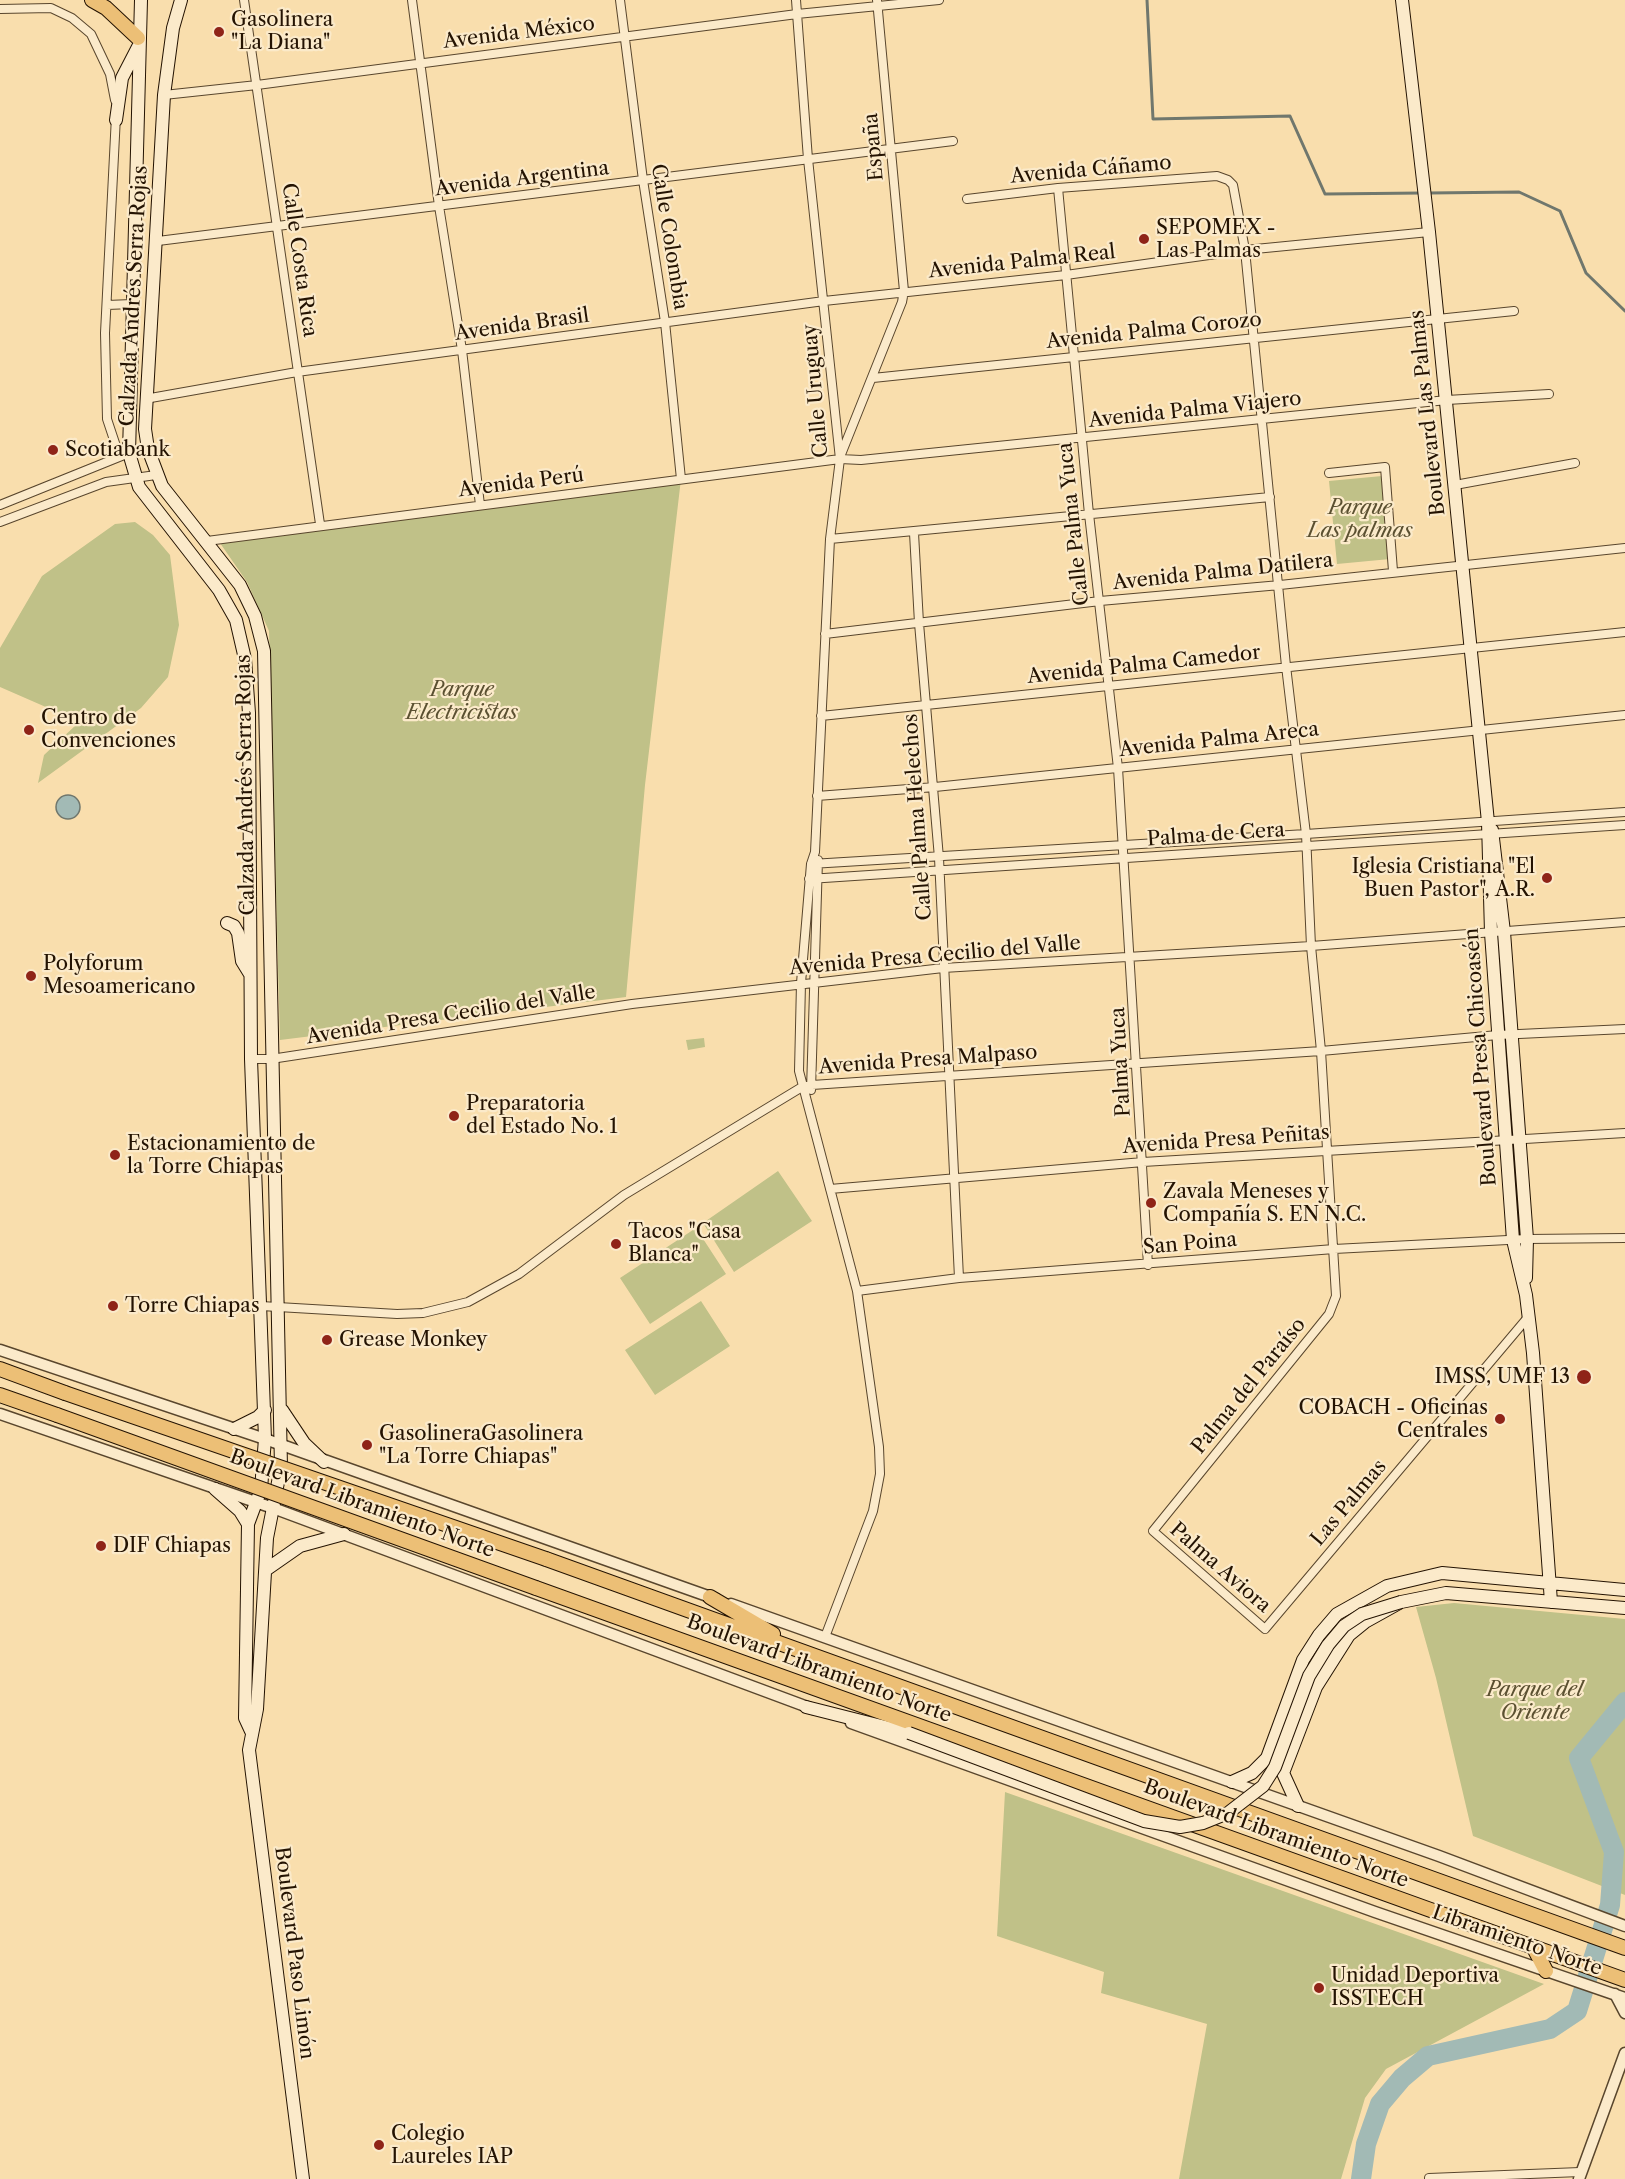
<!DOCTYPE html>
<html>
<head>
<meta charset="utf-8">
<style>
  body { margin:0 }
  canvas { display:block; background:#f9dead }
</style>
</head>
<body>
<canvas width="1625" height="2179"></canvas>
<script>
const ctx = document.querySelector('canvas').getContext('2d');
ctx.lineJoin = 'round';
function fillPath(path, color) { ctx.fillStyle = color; ctx.fill(path, 'evenodd'); }
const poly = rows => new Path2D(rows.map(r => 'M' + r).join(''));
function trace(path, color, width, dash) { ctx.strokeStyle = color; ctx.lineWidth = width; ctx.lineCap = dash ? 'butt' : 'round'; ctx.setLineDash(dash || []); ctx.stroke(path); }
function write(font, color, halo, rows, align = 'center') {
  ctx.font = font + ' "Libre Caslon Text",serif'; ctx.lineWidth = 4.5; ctx.setLineDash([]); ctx.textBaseline = 'middle'; ctx.strokeStyle = halo; ctx.fillStyle = color; for (const [text, x, y, turn = 0] of rows) {
    ctx.save(); ctx.translate(x, y); ctx.rotate((+turn || 0) * Math.PI / 180); ctx.textAlign = isNaN(turn) ? turn : align; if (halo) ctx.strokeText(text, 0, 0); ctx.fillText(text, 0, 0); ctx.restore();
  }
}
fillPath(poly([
  [1382,476,1390,559,1337,564,1329,481],
  [681,479,645,785,626,997,280,1040,269,631,247,582,220,543],
  [135,522,153,535,170,555,179,625,168,677,141,708,38,783,44,755,76,725,71,718,0,687,0,648,42,576,115,524],
  [704,1038,705,1047,688,1050,686,1040],
  [778,1171,812,1221,734,1272,703,1223],
  [696,1228,726,1274,650,1324,620,1278],
  [701,1301,730,1346,655,1395,625,1350],
  [1454,1603,1625,1619,1625,1895,1473,1836,1436,1678,1416,1607],
  [1005,1792,1544,1984,1386,2069,1365,2098,1341,2179,1179,2179,1207,2024,1101,1993,1104,1972,997,1936]
]), '#c0c188');
const water = poly([
  '56 807a12 12 0 1 1 24 0a12 12 0 1 1-24 0Z'
]);
fillPath(water, '#a2bab5');
trace(water, '#70776d', 1.5);
trace(poly([
  [1147,0,1153,119,1290,116,1325,194,1422,193],
  [1429,193,1519,192,1560,211,1586,273,1625,311]
]), '#70776d', 3);
trace(poly([
  [1361,2179,1366,2144,1380,2104,1402,2078,1428,2056,1550,2029,1577,2011,1610,1905,1614,1852,1579,1758,1625,1702]
]), '#a2bab5', 20);
const minor = poly([
  [244,0,320,524],
  [412,0,439,206,462,350,480,505],
  [620,0,643,180,665,322,681,479],
  [796,0,808,159,840,459,830,539,815,852,811,864,801,983,799,1071,857,1291,879,1447,880,1474,873,1511,825,1637],
  [0,9,51,8,72,18,91,34,110,74,115,100],
  [164,95,257,85,797,14,939,0],
  [116,116,105,333,107,419,117,449,129,453],
  [1058,188,1089,514,1118,768,1148,1265],
  [967,199,1058,188,1217,176,1228,180,1233,185,1245,250,1286,666,1306,834,1311,946,1321,1051,1336,1296,1329,1314,1153,1531,1265,1629,1529,1316],
  [158,241,953,141],
  [107,305,132,304],
  [873,378,1514,311],
  [145,399,297,372,824,301,1066,275,1245,250,1429,232],
  [840,457,902,302,904,291,877,0],
  [1329,473,1385,467,1393,571],
  [1455,485,1575,463],
  [0,505,129,453,148,449],
  [0,522,106,482,156,475],
  [914,533,919,623,939,858,959,1278],
  [830,539,1270,497],
  [207,541,840,459,861,460,1447,400,1549,394],
  [825,634,1100,601,1280,585,1625,548],
  [821,716,1625,632],
  [817,796,935,787,1625,715],
  [811,864,1306,834,1625,812],
  [809,879,1625,825],
  [251,1059,271,1059,632,1004,943,968,1311,946,1625,922],
  [811,1090,818,860],
  [830,1189,1143,1162,1625,1133],
  [857,1291,959,1278,1334,1249,1527,1239,1625,1238],
  [261,1306,397,1314,423,1313,468,1302,519,1274,624,1195,802,1087,812,1085,1321,1051,1498,1035,1625,1029],
  [1429,2178,1580,2172]
]);
const tertiary = poly([
  [0,1350,265,1439,716,1599],
  [0,1414,273,1508,813,1709],
  [731,1604,1439,1856,1625,1926],
  [851,1723,1375,1912,1625,1998],
  [1615,1994,1625,2013],
  [1579,2179,1625,2053]
]);
const secondary = poly([
  [141,0,129,453,139,487,219,590,236,620,245,659,249,713,251,1059,265,1439,261,1489,248,1524,245,1718,251,1731],
  [181,0,173,28,164,95,145,429,148,449,162,486,240,585,255,616,264,651,281,1467,267,1538,257,1709,249,1750,303,2179],
  [1402,0,1429,232,1488,822,1491,933,1513,1240,1526,1295,1533,1353,1551,1602],
  [116,120,122,78,138,47],
  [1492,830,1504,932,1527,1239,1526,1278],
  [227,923,234,926,238,933,242,961,250,974],
  [282,1410,304,1443,324,1462],
  [234,1429,258,1417,265,1410],
  [215,1489,240,1511,248,1524],
  [267,1569,300,1546,344,1534],
  [806,1707,909,1733],
  [1232,1782,1252,1773,1267,1758,1303,1660,1319,1635,1337,1614,1387,1586,1442,1573,1625,1590],
  [1298,1806,1283,1773,1316,1687,1349,1635,1365,1622,1401,1602,1446,1593,1625,1608]
]);
const primary = poly([
  [92,0,106,8,138,38]
]);
const trunk = poly([
  [0,1369,65,1393],
  [0,1395,57,1415],
  [546,1559,1625,1948],
  [536,1588,1625,1980],
  [710,1597,773,1634],
  [1534,1948,1546,1971]
]);
trace(minor, '#59462d', 10);
trace(tertiary, '#59462d', 13);
trace(secondary, '#241302', 14);
trace(primary, '#241302', 16);
trace(trunk, '#241302', 16);
trace(minor, '#fbeaca', 8);
trace(tertiary, '#fbeaca', 10);
trace(secondary, '#fbeaca', 12);
trace(primary, '#ecbf76', 14);
trace(trunk, '#ecbf76', 14);
const secondaryBridge = poly([
  [909,1733,1144,1821,1180,1827,1203,1823,1228,1813,1263,1786,1275,1767,1309,1676,1328,1645,1344,1626,1362,1614,1401,1602]
]);
const trunkBridge = poly([
  [65,1393,546,1559],
  [57,1415,536,1588]
]);
trace(secondaryBridge, '#241302', 14, []);
trace(trunkBridge, '#241302', 16, []);
trace(secondaryBridge, '#fbeaca', 12);
trace(trunkBridge, '#ecbf76', 14);
for (const [x, y, r, color] of [
  [219,32,6,"#8f2418"],
  [1144,239,6,"#8f2418"],
  [53,450,6,"#8f2418"],
  [29,730,6,"#8f2418"],
  [1547,878,6,"#8f2418"],
  [31,976,6,"#8f2418"],
  [454,1116,6,"#8f2418"],
  [115,1155,6,"#8f2418"],
  [1151,1203,6,"#8f2418"],
  [616,1244,6,"#8f2418"],
  [113,1306,6,"#8f2418"],
  [327,1340,6,"#8f2418"],
  [1584,1377,8,"#8f2418"],
  [1500,1419,6,"#8f2418"],
  [367,1445,6,"#8f2418"],
  [101,1546,6,"#8f2418"],
  [1319,1988,6,"#8f2418"],
  [379,2145,6,"#8f2418"]
]) { const dot = new Path2D(); dot.arc(x, y, r, 0, 2 * Math.PI); ctx.fillStyle = color; ctx.fill(dot); trace(dot, '#fbeaca', 2); }
write('20px', '#241302', '#fbeaca', [
  ["Gasolinera",231,20],
  ["\"La Diana\"",231,43],
  ["SEPOMEX -",1156,228],
  ["Las Palmas",1156,251],
  ["Scotiabank",65,450],
  ["Centro de",41,718],
  ["Convenciones",41,741],
  ["Iglesia Cristiana \"El",1535,867,"right"],
  ["Buen Pastor\", A.R.",1535,890,"right"],
  ["Polyforum",43,964],
  ["Mesoamericano",43,987],
  ["Preparatoria",466,1104],
  ["del Estado No. 1",466,1127],
  ["Estacionamiento de",127,1144],
  ["la Torre Chiapas",127,1167],
  ["Zavala Meneses y",1163,1192],
  ["Compañía S. EN N.C.",1163,1215],
  ["Tacos \"Casa",628,1232],
  ["Blanca\"",628,1255],
  ["Torre Chiapas",125,1306],
  ["Grease Monkey",339,1340],
  ["IMSS, UMF 13",1570,1377,"right"],
  ["COBACH - Oficinas",1488,1408,"right"],
  ["Centrales",1488,1431,"right"],
  ["GasolineraGasolinera",379,1434],
  ["\"La Torre Chiapas\"",379,1457],
  ["DIF Chiapas",113,1546],
  ["Unidad Deportiva",1331,1976],
  ["ISSTECH",1331,1999],
  ["Colegio",391,2134],
  ["Laureles IAP",391,2157]
], 'left');
write('20px', '#241302', '#fbeaca', [
  ["Avenida México",519,33,-7],
  ["España",874,147,-95],
  ["Avenida Cáñamo",1091,170,-5],
  ["Avenida Argentina",522,179,-7],
  ["Calle Colombia",669,237,81],
  ["Calle Costa Rica",299,260,82],
  ["Avenida Palma Real",1022,262,-6],
  ["Calzada Andrés Serra Rojas",134,296,-87],
  ["Avenida Brasil",522,325,-8],
  ["Avenida Palma Corozo",1154,331,-6],
  ["Calle Uruguay",816,391,-95],
  ["Avenida Palma Viajero",1195,410,-6],
  ["Boulevard Las Palmas",1428,413,-96],
  ["Avenida Perú",521,483,-7],
  ["Calle Palma Yuca",1074,524,-96],
  ["Avenida Palma Datilera",1223,572,-6],
  ["Avenida Palma Camedor",1144,665,-6],
  ["Avenida Palma Areca",1219,740,-6],
  ["Calzada Andrés Serra Rojas",246,785,-91],
  ["Calle Palma Helechos",918,817,-94],
  ["Palma de Cera",1216,835,-4],
  ["Avenida Presa Cecilio del Valle",935,956,-5],
  ["Avenida Presa Cecilio del Valle",451,1015,-9],
  ["Boulevard Presa Chicoasén",1481,1057,-94],
  ["Avenida Presa Malpaso",928,1060,-4],
  ["Palma Yuca",1121,1062,-93],
  ["Avenida Presa Peñitas",1226,1140,-4],
  ["San Poina",1190,1244,-5],
  ["Palma del Paraíso",1249,1386,-51],
  ["Las Palmas",1349,1503,-50],
  ["Boulevard Libramiento Norte",362,1504,20],
  ["Palma Aviora",1220,1568,41],
  ["Boulevard Libramiento Norte",819,1669,20],
  ["Boulevard Libramiento Norte",1276,1834,20],
  ["Libramiento Norte",1517,1941,19],
  ["Boulevard Paso Limón",294,1953,83]
]);
write('italic 20px', '#5b5031', '#fbeaca', [
  ["Parque",1360,508],
  ["Las palmas",1360,531],
  ["Parque",462,690],
  ["Electricistas",462,713],
  ["Parque del",1535,1690],
  ["Oriente",1535,1713]
]);
</script>
</body>
</html>
